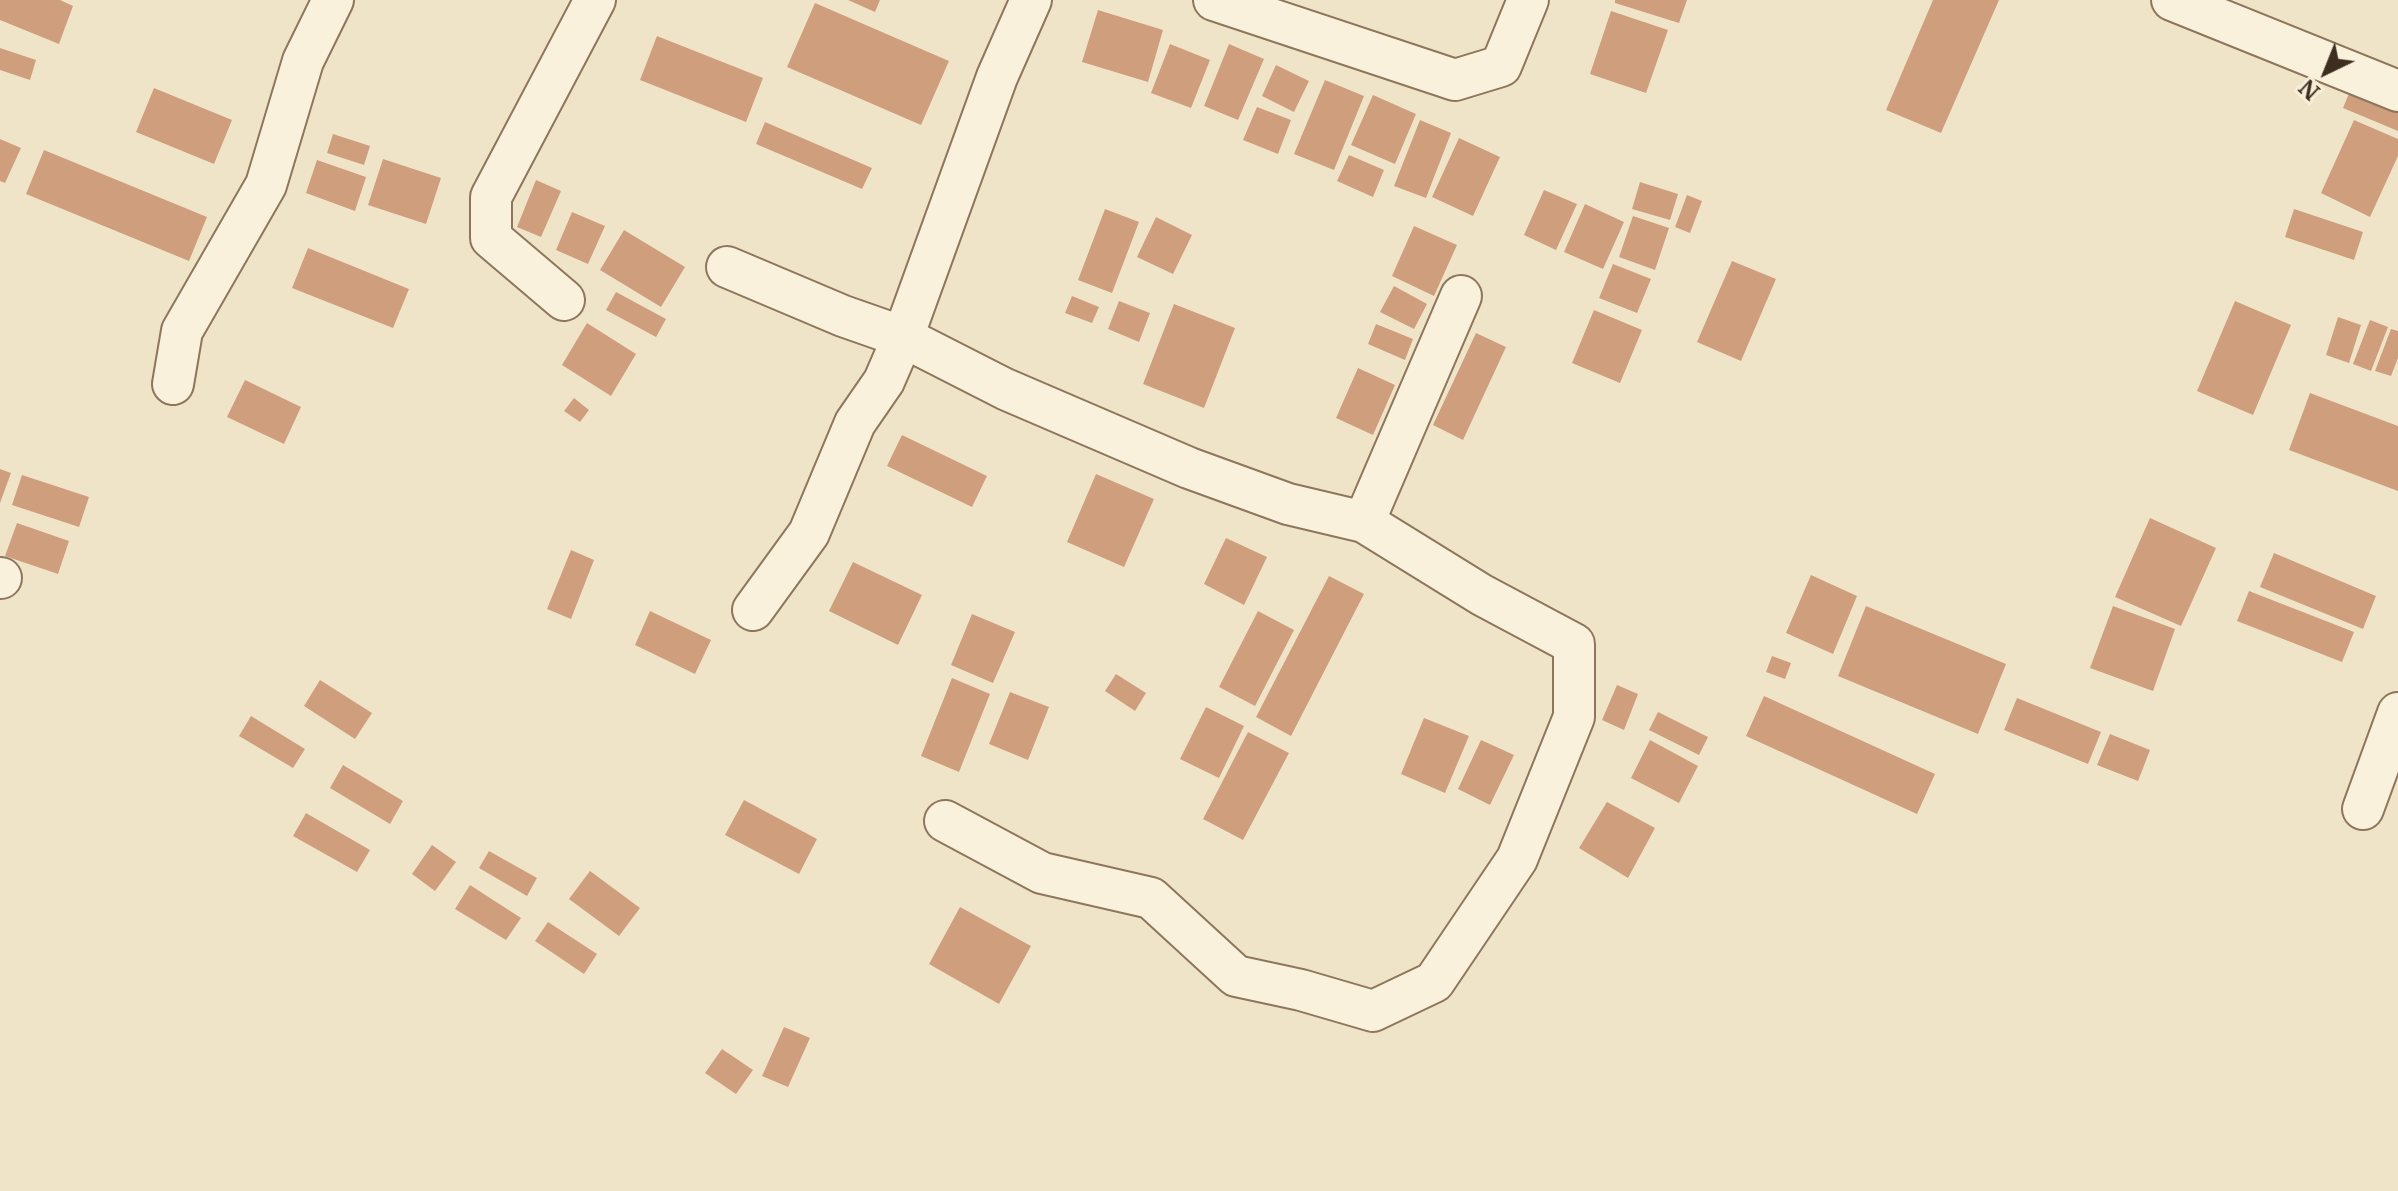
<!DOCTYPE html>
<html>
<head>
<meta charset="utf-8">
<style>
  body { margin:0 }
  #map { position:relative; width:2398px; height:1191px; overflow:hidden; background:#f0e4c8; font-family:Merriweather,serif }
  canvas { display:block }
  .north { position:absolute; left:2286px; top:32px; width:80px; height:80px; -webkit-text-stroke:6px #f7eed8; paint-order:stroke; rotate:223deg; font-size:22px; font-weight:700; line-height:32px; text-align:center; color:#3d2e20 }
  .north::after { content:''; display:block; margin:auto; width:28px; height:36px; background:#3d2e20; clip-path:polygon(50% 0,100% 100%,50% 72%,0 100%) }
</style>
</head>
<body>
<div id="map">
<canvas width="2398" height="1191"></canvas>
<div class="north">N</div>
</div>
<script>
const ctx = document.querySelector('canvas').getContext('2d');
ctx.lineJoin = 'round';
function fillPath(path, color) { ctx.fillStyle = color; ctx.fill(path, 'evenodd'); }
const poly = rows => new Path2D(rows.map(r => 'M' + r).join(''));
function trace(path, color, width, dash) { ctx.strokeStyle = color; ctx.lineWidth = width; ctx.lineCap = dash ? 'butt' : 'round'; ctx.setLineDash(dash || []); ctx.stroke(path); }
fillPath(poly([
  [0,0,60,0,73,6,59,44,0,20],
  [848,0,880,0,875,12],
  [1615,0,1687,0,1679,23,1615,3],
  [1933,0,1999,0,1941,133,1886,110],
  [815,3,949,61,921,125,787,67],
  [1098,10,1163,30,1148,82,1082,62],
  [1611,11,1668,30,1646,93,1590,74],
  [657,36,763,78,746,122,640,80],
  [1170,44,1210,60,1191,108,1151,93],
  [1229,44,1264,59,1238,120,1204,106],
  [0,48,36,60,30,80,0,70],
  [1276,65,1309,81,1294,112,1262,96],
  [1325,80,1364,96,1334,170,1294,154],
  [2352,86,2398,105,2398,131,2343,108],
  [154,88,232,120,214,164,136,132],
  [1373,95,1416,114,1395,164,1351,145],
  [1257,107,1291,120,1278,154,1243,140],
  [1420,120,1451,133,1426,198,1394,186],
  [2354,120,2398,139,2398,156,2370,217,2321,193],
  [765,122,872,168,862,189,756,144],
  [333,134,370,146,364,165,327,153],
  [1459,138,1500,157,1473,216,1432,197],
  [0,139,21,148,5,183,0,181],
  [44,150,207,217,189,261,26,194],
  [1349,155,1384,170,1373,197,1337,181],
  [383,159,441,178,426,224,368,205],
  [317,160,366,177,355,211,306,193],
  [536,180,561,191,541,237,517,227],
  [1640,182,1678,194,1670,220,1632,209],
  [1544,190,1577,204,1556,250,1524,235],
  [1687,195,1702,201,1690,233,1675,227],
  [1585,204,1624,222,1603,269,1564,252],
  [1105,209,1139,222,1112,293,1078,280],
  [2294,209,2363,232,2354,260,2285,237],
  [572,212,605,226,588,264,556,250],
  [1633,216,1669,228,1655,270,1619,257],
  [1156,217,1192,235,1173,274,1137,257],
  [1414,226,1457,245,1434,296,1392,276],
  [624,230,685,267,661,307,600,270],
  [308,248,409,289,393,328,292,288],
  [1732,261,1776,279,1741,361,1697,342],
  [1613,264,1651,279,1637,313,1599,298],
  [1394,286,1427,304,1414,329,1380,312],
  [616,292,666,319,656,337,606,310],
  [1072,296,1099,307,1092,323,1065,313],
  [1119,301,1150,313,1139,342,1108,329],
  [2235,301,2291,325,2253,415,2197,391],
  [1174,304,1235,328,1204,408,1143,384],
  [1594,310,1642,330,1620,383,1572,363],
  [2338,317,2361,325,2349,363,2326,355],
  [2370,320,2388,327,2371,371,2353,364],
  [587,323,636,354,611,396,562,365],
  [1376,324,1413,339,1405,360,1368,344],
  [2391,329,2398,331,2398,358,2391,376,2375,371],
  [1476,333,1506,347,1463,440,1433,425],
  [1358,368,1395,385,1373,435,1336,418],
  [245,380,301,407,284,444,227,417],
  [2310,393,2398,426,2398,491,2289,450],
  [574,398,589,410,580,422,564,411],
  [902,435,987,476,972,507,887,466],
  [0,469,11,473,0,503],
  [1096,474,1154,499,1124,567,1067,542],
  [22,475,89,497,79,527,12,505],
  [2150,518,2216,548,2181,626,2115,597],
  [17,523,69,541,58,574,5,556],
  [1226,538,1267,557,1244,605,1204,584],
  [571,550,594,560,571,619,547,609],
  [2274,553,2376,596,2363,629,2260,587],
  [853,562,922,595,898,645,829,611],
  [1811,575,1857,596,1833,654,1786,633],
  [1329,576,1364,594,1291,736,1256,717],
  [2249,591,2354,632,2342,662,2237,621],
  [1866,606,2006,664,1978,734,1838,676],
  [2113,606,2175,629,2153,691,2090,668],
  [650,611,711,640,695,674,635,645],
  [1258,611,1294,630,1255,706,1219,687],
  [972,614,1015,632,993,683,951,665],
  [1772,656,1791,663,1785,679,1766,672],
  [1116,674,1146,693,1135,711,1105,691],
  [952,678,990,694,959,772,921,756],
  [320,680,372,713,355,739,304,706],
  [1617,685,1638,694,1624,730,1602,720],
  [1010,692,1049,707,1028,760,989,744],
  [1764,696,1935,774,1917,814,1746,736],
  [2017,698,2101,732,2088,764,2004,730],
  [1206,707,1244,726,1219,778,1180,759],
  [1658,712,1708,737,1699,755,1649,730],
  [251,716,305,749,293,768,239,736],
  [1424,718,1469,736,1445,793,1401,774],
  [1248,732,1289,753,1243,840,1203,819],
  [2110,734,2150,750,2138,781,2097,765],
  [1481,740,1514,755,1490,805,1458,789],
  [1650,740,1698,766,1679,803,1631,778],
  [343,765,403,801,390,824,330,788],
  [744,800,817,839,799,874,725,835],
  [1607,802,1655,828,1628,878,1579,848],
  [306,813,370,850,357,872,293,836],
  [432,845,456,862,435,891,412,874],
  [489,851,537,878,527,896,479,868],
  [590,871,640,908,619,936,569,899],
  [470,885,521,918,506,940,455,909],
  [960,907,1031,946,999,1004,929,964],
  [548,922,597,954,584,974,535,941],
  [784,1027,810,1038,788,1087,762,1076],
  [722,1049,753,1070,736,1094,705,1073]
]), '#cf9f7d');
const minor = poly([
  [1214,0,1455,80,1501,66,1528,0],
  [2172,0,2398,91],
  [727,267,843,316,903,337,1005,389,1189,468,1288,504,1364,522,1482,595,1574,644,1574,717,1517,859,1434,982,1373,1011,1301,990,1236,976,1151,898,1042,873,945,821],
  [564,300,491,238,491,197,595,0],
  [173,384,182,331,266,185,303,61,333,0],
  [1364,522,1461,296],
  [0,578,1,578],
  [753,610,809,533,855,423,884,381,903,337,997,77,1031,0],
  [2363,809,2398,713]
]);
trace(minor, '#8d765c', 44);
trace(minor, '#faf1dc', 40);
</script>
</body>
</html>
